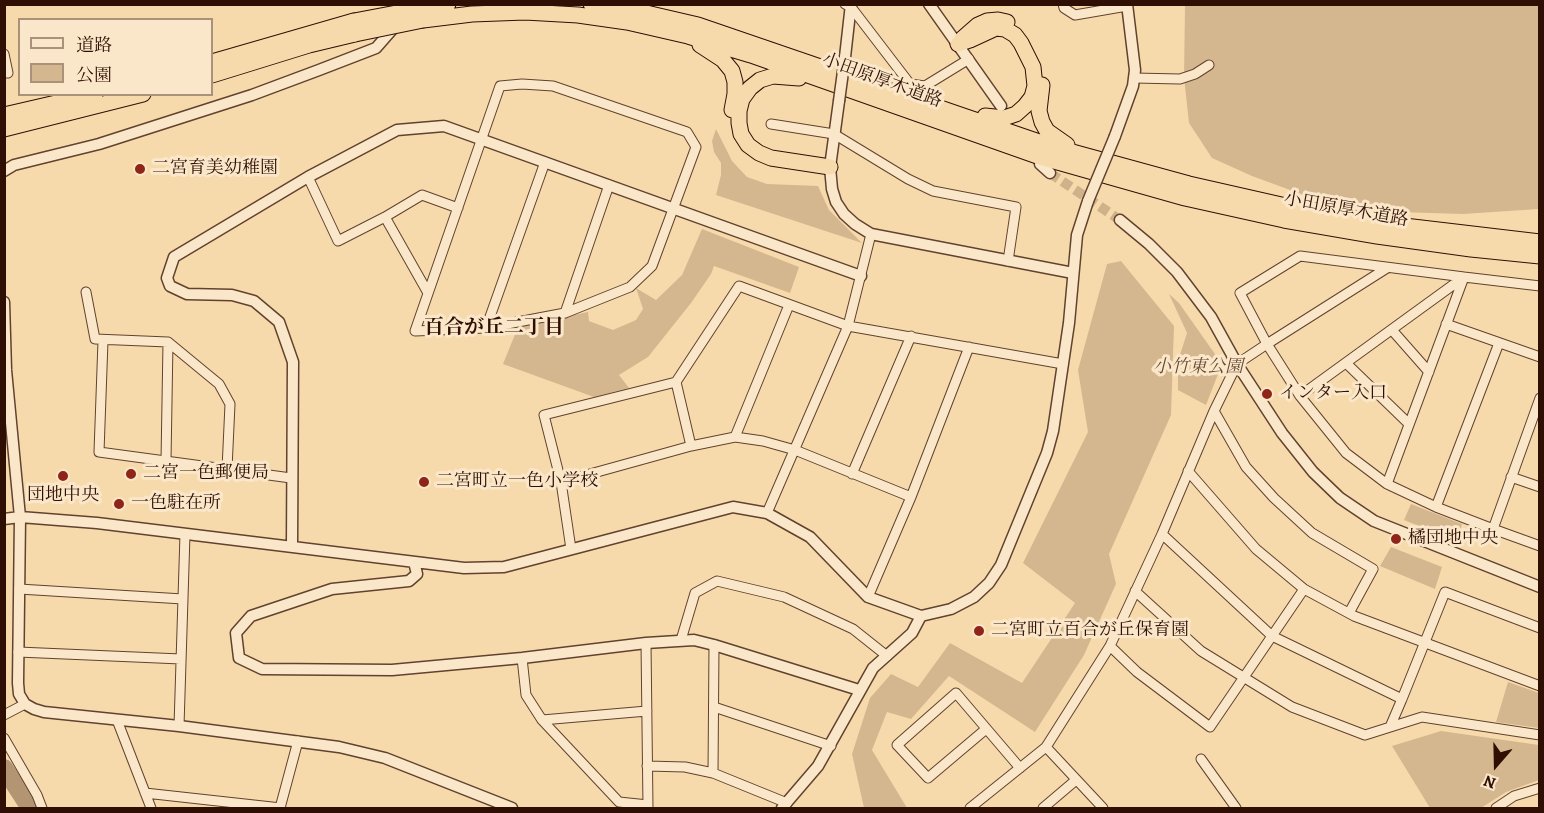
<!DOCTYPE html>
<html>
<head>
<meta charset="utf-8">
<style>
  body { margin:0 }
  #map { position:relative; width:1544px; height:813px; overflow:hidden; background:#f7daac; font-family:Alegreya,"Noto Serif JP",serif }
  canvas { display:block }
  .frame { position:absolute; inset:0; border:6px solid #2f0f04; pointer-events:none }
  .legend { position:absolute; left:18px; top:18px; width:195px; height:78px; box-sizing:border-box; background:#fae7c9; border:2px solid #a9917a; margin:0; padding:8px 10px; list-style:none; font-size:18px; color:#2f0f04 }
  .legend li { display:flex; align-items:center; gap:12px; height:30px }
  .legend b { width:30px; border:2px solid #a9917a }
  .north { position:absolute; left:1466px; top:735px; width:60px; height:60px; -webkit-text-stroke:4px #fae7c9; paint-order:stroke; rotate:200deg; font-size:16px; font-weight:700; line-height:24px; text-align:center; color:#2f0f04 }
  .north::after { content:''; display:block; margin:auto; width:21px; height:27px; background:#2f0f04; clip-path:polygon(50% 0,100% 100%,50% 72%,0 100%) }
</style>
</head>
<body>
<div id="map">
<canvas width="1544" height="813"></canvas>
<div class="frame"></div>
<ul class="legend">
<li><b style="height:8px;background:#fae7c9"></b>道路</li>
<li><b style="height:16px;background:#d5b78f"></b>公園</li>
</ul>
<div class="north">N</div>
</div>
<script>
const ctx = document.querySelector('canvas').getContext('2d');
ctx.lineJoin = 'round';
function fillPath(path, color) { ctx.fillStyle = color; ctx.fill(path, 'evenodd'); }
const poly = rows => new Path2D(rows.map(r => 'M' + r).join(''));
function trace(path, color, width, dash) { ctx.strokeStyle = color; ctx.lineWidth = width; ctx.lineCap = dash ? 'butt' : 'round'; ctx.setLineDash(dash || []); ctx.stroke(path); }
function write(font, color, halo, rows, align = 'center') {
  ctx.font = font + ' Alegreya,"Noto Serif JP",serif'; ctx.lineWidth = 6; ctx.setLineDash([]); ctx.textBaseline = 'middle'; ctx.strokeStyle = halo; ctx.fillStyle = color; for (const [text, x, y, turn = 0] of rows) {
    ctx.save(); ctx.translate(x, y); ctx.rotate((+turn || 0) * Math.PI / 180); ctx.textAlign = isNaN(turn) ? turn : align; if (halo) ctx.strokeText(text, 0, 0); ctx.fillText(text, 0, 0); ctx.restore();
  }
}
fillPath(poly([
  [1185,5,1539,5,1539,209,1463,214,1398,212,1356,206,1301,194,1252,176,1212,158,1189,123,1184,77],
  [716,129,732,161,747,177,767,184,818,186,829,210,862,243,716,195,721,175,721,163,714,152,712,141],
  [702,229,799,267,790,293,714,266,711,274,691,303,648,357,619,375,629,388,594,397,503,364,518,327,588,312,589,321,613,330,636,320,643,309,636,288,656,300,682,275],
  [1121,261,1174,326,1171,415,1109,554,1116,584,1084,655,1035,732,949,676,911,719,887,712,872,750,907,808,864,808,852,754,870,698,891,674,918,687,950,643,1022,683,1075,603,1023,563,1088,432,1078,370,1107,264],
  [1169,294,1179,303,1222,364,1206,405,1178,390,1178,361,1187,333],
  [1411,504,1462,524,1457,541,1404,520],
  [1391,547,1442,567,1435,589,1380,566],
  [1508,682,1539,693,1539,728,1496,722],
  [1441,731,1539,745,1539,780,1506,792,1481,808,1430,808,1392,746]
]), '#d5b78f');
trace(poly([
  [4,768,30,808]
]), '#b39573', 18);
trace(poly([
  [1050,173,1120,220]
]), '#cfb18a', 10, [10, 5]);
const minor = poly([
  [845,4,851,7,910,84,925,86,969,59],
  [1063,4,1064,8,1075,15,1127,6],
  [4,54,8,73,4,73],
  [1134,78,1180,79,1195,74,1209,65],
  [522,84,553,86,687,132,696,147,652,266,630,287,565,313,486,328,415,331,500,86,522,84],
  [771,124,834,134,908,179,933,191,1016,207,1008,261],
  [308,177,338,241,385,217,428,293],
  [385,217,422,195,458,208],
  [1387,268,1267,344,1240,293,1300,256,1464,277,1387,484],
  [86,292,95,339,168,342,219,384,230,404,227,469],
  [565,313,609,185],
  [1446,324,1540,357],
  [486,328,545,162],
  [1392,330,1429,372],
  [103,341,99,452,291,478],
  [1346,363,1409,424],
  [676,382,691,446],
  [1300,396,1464,277,1540,286],
  [1214,411,1246,467,1274,498,1312,533,1373,569,1349,613],
  [735,437,789,305],
  [166,461,168,342],
  [1188,471,1256,549,1304,589,1354,616,1540,686],
  [852,474,911,336],
  [1511,477,1540,487],
  [561,482,691,446,735,437,763,441,795,450,911,497],
  [1436,507,1499,343],
  [767,513,848,326,871,234],
  [1493,529,1540,546],
  [1162,534,1272,636,1402,699,1445,592,1540,628],
  [571,549,561,482,544,415,676,382,739,286,848,326,1063,364],
  [19,589,183,599],
  [1135,591,1201,651,1292,707,1365,735,1422,717,1540,735],
  [868,597,911,497,969,347],
  [681,640,695,593,717,581,784,597,853,629,887,656],
  [646,643,648,808],
  [1110,646,1137,672,1210,727,1304,589],
  [18,652,181,659],
  [522,658,526,695,542,720,619,802,648,805],
  [714,707,831,746],
  [4,715,25,704],
  [117,720,151,808],
  [542,720,647,711],
  [179,726,185,534],
  [1390,727,1402,699],
  [986,729,928,778,897,745,956,693,1020,768],
  [4,738,37,795,42,808],
  [1046,747,1103,808],
  [1201,759,1236,808],
  [647,766,685,767,713,773,787,803],
  [713,773,714,645],
  [145,793,281,808],
  [280,808,298,741],
  [970,808,1046,747,1110,646,1162,534,1214,411,1237,364,1267,344,1300,396,1346,453,1387,484,1436,507,1493,529,1540,398],
  [1043,808,1076,780],
  [1496,808,1514,796,1540,788]
]);
const tertiary = poly([
  [929,4,1001,106],
  [845,57,851,4],
  [839,101,830,167,832,189,836,202,844,214,855,224,871,234,1073,273],
  [1115,136,1133,86,1135,70,1127,4],
  [1040,164,1050,173],
  [4,171,14,165,99,144,252,95,319,70,376,48,397,24],
  [1120,220,1149,244,1177,272,1211,317,1237,364,1282,433,1313,472,1340,498,1374,521,1540,587],
  [4,302,6,370,20,517,18,683,19,694,25,704,34,709,44,712,179,726,339,747,385,758,512,808],
  [4,519,20,517,97,523,464,568,504,567,733,507,767,513,810,537,868,597,921,616,951,609,974,597,989,583,1001,565,1047,453,1053,431,1069,323,1077,235,1088,201],
  [292,546,293,362,279,322,254,301,232,295,187,294,170,286,167,278,174,257,308,177,397,130,444,126,861,276],
  [414,562,417,574,409,581,332,589,251,616,236,633,239,658,262,669,392,670,522,658,646,643,694,640,714,645,859,690],
  [782,808,818,766,873,668,912,633,921,616]
]);
const trunk = poly([
  [591,4,629,9,698,25,1054,147,1189,184,1286,206,1379,223,1540,242],
  [423,8,448,4],
  [423,20,472,14,525,12,578,15,627,22,688,36,751,55,1040,157,1185,198,1284,220,1377,236,1471,249,1540,256],
  [962,39,978,25,987,21,998,20,1007,22],
  [958,44,970,40,996,28,1005,29,1015,35,1021,43,1033,67,1035,86,1032,97,1025,106,1016,114,1004,118,985,116],
  [700,45,723,60,732,71,735,82,735,94,732,110],
  [212,62,354,21],
  [212,75,309,45,355,34],
  [799,78,773,76,760,80,750,88,742,99,739,111,739,123,741,134,748,145,759,153,771,158,830,167],
  [1042,85,1039,111,1042,122,1047,131,1067,145],
  [4,115,95,94],
  [4,129,143,94]
]);
trace(minor, '#61422e', 11);
trace(tertiary, '#61422e', 13);
trace(trunk, '#2f0f04', 17);
trace(minor, '#fae7c9', 9);
trace(tertiary, '#fae7c9', 10);
trace(trunk, '#f7daac', 15);
const tertiaryBridge = poly([
  [839,101,845,57],
  [1088,201,1115,136]
]);
const trunkBridge = poly([
  [354,21,423,8],
  [355,34,423,20]
]);
trace(tertiaryBridge, '#61422e', 13, []);
trace(trunkBridge, '#2f0f04', 17, []);
trace(tertiaryBridge, '#fae7c9', 10);
trace(trunkBridge, '#f7daac', 15);
for (const [x, y, r, color] of [
  [140,169,6,"#8f2418"],
  [1267,394,6,"#8f2418"],
  [131,474,6,"#8f2418"],
  [63,476,6,"#8f2418"],
  [424,482,6,"#8f2418"],
  [119,504,6,"#8f2418"],
  [1396,539,6,"#8f2418"],
  [979,631,6,"#8f2418"]
]) { const dot = new Path2D(); dot.arc(x, y, r, 0, 2 * Math.PI); ctx.fillStyle = color; ctx.fill(dot); trace(dot, '#fae7c9', 2); }
write('18px', '#2f0f04', '#fae7c9', [
  ["小田原厚木道路",882,81,20],
  ["小田原厚木道路",1346,210,10]
]);
write('18px', '#2f0f04', '#fae7c9', [
  ["二宮育美幼稚園",152,169],
  ["インター入口",1279,394],
  ["二宮一色郵便局",143,474],
  ["二宮町立一色小学校",436,482],
  ["団地中央",63,496,"center"],
  ["一色駐在所",131,504],
  ["橘団地中央",1408,539],
  ["二宮町立百合が丘保育園",991,631]
], 'left');
write('italic 18px', '#694a35', '#fae7c9', [
  ["小竹東公園",1198,368]
]);
write('bold 20px', '#2f0f04', '#fae7c9', [
  ["百合が丘二丁目",494,328]
]);
</script>
</body>
</html>
